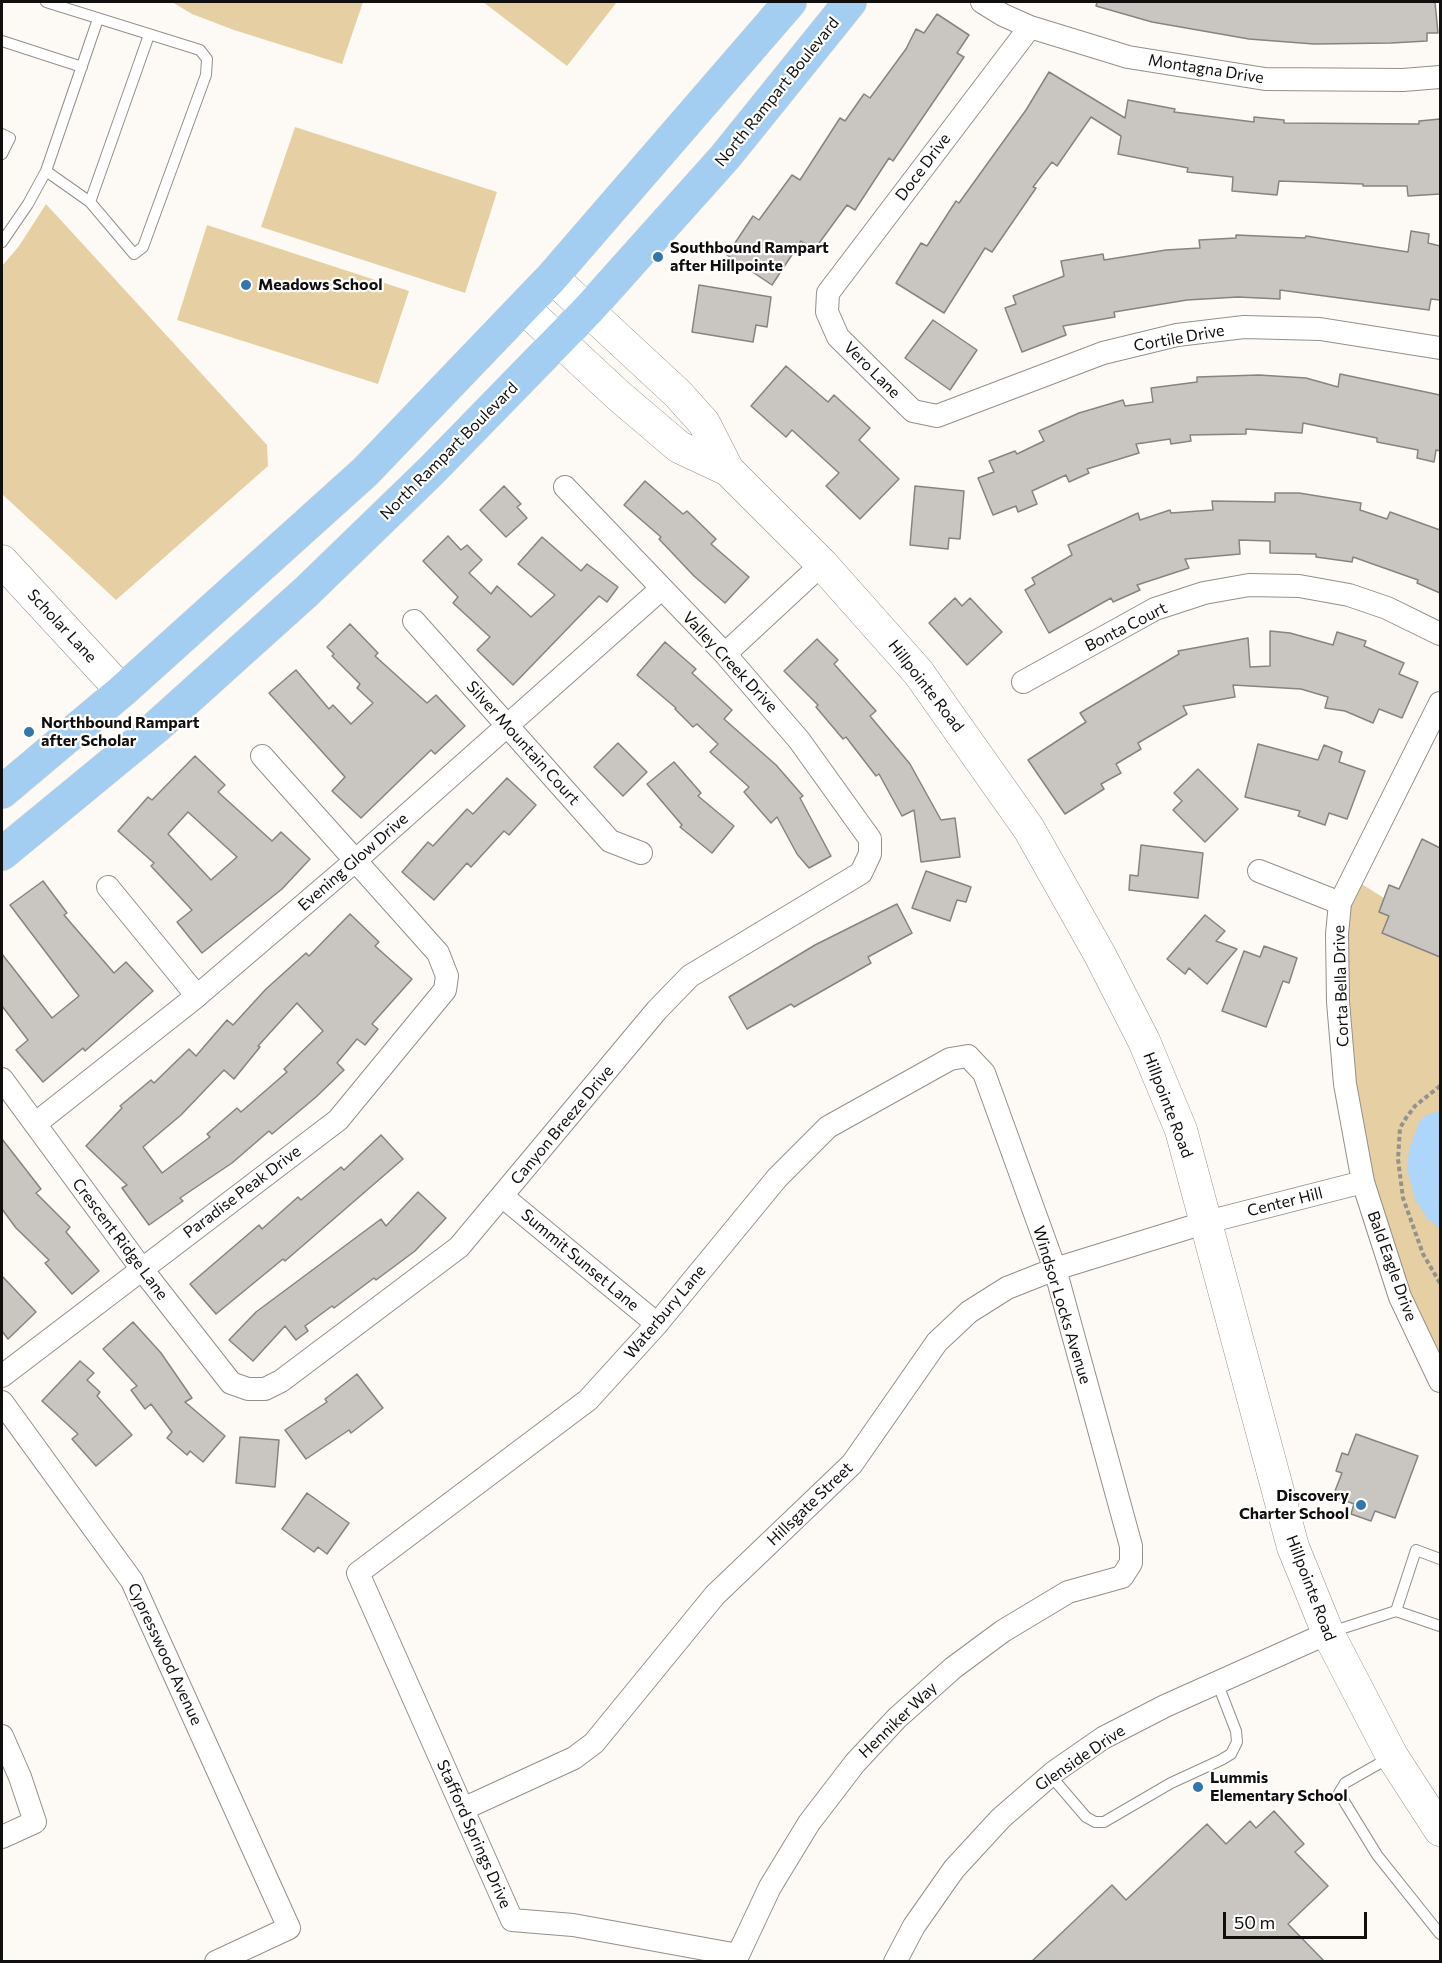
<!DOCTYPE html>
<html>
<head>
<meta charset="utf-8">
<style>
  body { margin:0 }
  #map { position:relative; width:1442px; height:1963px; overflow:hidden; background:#fdfaf5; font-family:Commissioner,sans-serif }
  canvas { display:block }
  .frame { position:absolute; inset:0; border:3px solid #100f0d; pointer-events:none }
  .scale { position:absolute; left:1223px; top:1912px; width:144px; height:27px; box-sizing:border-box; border:3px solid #100f0d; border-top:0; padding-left:8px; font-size:18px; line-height:21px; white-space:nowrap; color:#100f0d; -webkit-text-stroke:4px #fff; paint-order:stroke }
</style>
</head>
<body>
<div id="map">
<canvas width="1442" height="1963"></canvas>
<div class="frame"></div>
<div class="scale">50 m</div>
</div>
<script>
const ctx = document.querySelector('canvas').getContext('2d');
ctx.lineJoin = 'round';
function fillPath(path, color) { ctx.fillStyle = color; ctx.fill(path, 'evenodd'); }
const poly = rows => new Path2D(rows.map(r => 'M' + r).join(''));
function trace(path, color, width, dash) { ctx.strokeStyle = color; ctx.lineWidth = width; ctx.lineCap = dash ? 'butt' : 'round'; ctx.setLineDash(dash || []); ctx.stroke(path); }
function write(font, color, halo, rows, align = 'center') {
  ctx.font = font + ' Commissioner,sans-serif'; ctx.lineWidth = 4.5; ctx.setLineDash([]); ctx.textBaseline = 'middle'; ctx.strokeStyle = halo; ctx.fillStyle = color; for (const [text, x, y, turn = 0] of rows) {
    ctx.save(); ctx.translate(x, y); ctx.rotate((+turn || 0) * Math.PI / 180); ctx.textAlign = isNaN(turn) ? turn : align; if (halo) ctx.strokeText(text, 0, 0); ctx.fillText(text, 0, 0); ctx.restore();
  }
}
fillPath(poly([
  [172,2,363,2,342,64,234,30,192,14],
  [483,2,617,2,567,66],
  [295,127,497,192,465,293,261,227],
  [46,204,267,445,268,466,116,600,2,494,2,266,19,246],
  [207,225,409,291,378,384,177,320],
  [1352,878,1440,933,1440,1381,1363,1182,1338,1002]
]), '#e6d0a3');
fillPath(poly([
  [1440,1111,1440,1229,1427,1218,1415,1199,1407,1169,1409,1150,1419,1122,1426,1115]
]), '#aed6fa');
const building = poly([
  [1097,2,1435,2,1438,33,1427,33,1427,41,1391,43,1314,44,1249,39,1152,22,1096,6,1097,2],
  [937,14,969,35,957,53,964,57,893,161,889,158,855,210,847,205,814,250,801,241,772,285,727,255,753,216,759,220,792,175,800,180,840,118,845,121,864,94,870,98,906,49,916,29,924,33,937,14],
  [1049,72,1125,118,1128,100,1175,109,1174,112,1254,122,1254,117,1284,120,1284,123,1419,124,1419,121,1440,119,1440,194,1408,196,1407,186,1363,186,1363,184,1279,181,1277,195,1232,191,1233,177,1187,172,1188,168,1118,154,1121,136,1091,117,1057,166,1052,162,1033,187,1036,188,992,252,985,248,944,313,896,283,921,243,927,246,956,201,959,203,1026,110,1049,72],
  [1411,231,1429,234,1428,243,1440,246,1440,300,1431,299,1429,310,1280,290,1280,299,1238,297,1187,300,1114,312,1115,317,1063,326,1066,335,1022,352,1005,308,1016,304,1013,296,1064,276,1061,261,1103,254,1104,260,1166,250,1200,248,1199,240,1236,238,1236,235,1305,238,1306,236,1408,252,1411,231],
  [699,285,771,297,767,327,756,325,753,342,692,332,699,285],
  [933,320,977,350,950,390,905,358,933,320],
  [786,366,828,402,834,395,870,428,859,440,899,479,860,519,826,486,839,473,792,430,786,437,751,406,786,366],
  [1340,374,1440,395,1440,451,1436,450,1434,462,1417,458,1418,450,1377,442,1377,438,1303,423,1302,433,1246,429,1246,434,1190,435,1191,441,1171,444,1170,439,1136,444,1139,453,1087,469,1089,473,1069,482,1066,475,1032,491,1037,504,1018,512,1016,506,993,515,978,478,994,472,989,461,1015,451,1017,454,1044,441,1039,431,1079,413,1123,400,1125,406,1153,402,1151,388,1197,382,1197,377,1259,375,1306,378,1338,387,1340,374],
  [645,481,683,514,687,511,716,539,711,544,749,577,725,603,694,576,659,539,661,537,624,505,645,481],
  [504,486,521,504,517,507,527,518,506,537,480,510,504,486],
  [915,486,964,491,960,539,949,538,948,549,910,545,915,486],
  [1275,493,1299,493,1361,503,1360,510,1387,519,1390,512,1440,530,1440,593,1417,583,1418,580,1353,557,1352,562,1316,557,1316,554,1270,553,1270,541,1239,540,1240,554,1185,559,1189,568,1137,585,1140,590,1113,602,1111,598,1049,633,1025,590,1035,584,1032,578,1072,555,1068,545,1138,513,1140,520,1170,510,1171,513,1213,510,1212,501,1275,502,1275,493],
  [448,536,461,550,467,545,482,560,469,573,491,594,497,586,531,617,555,595,518,564,542,537,581,571,587,564,618,587,607,602,599,596,513,685,477,650,490,637,453,603,458,597,423,561,448,536],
  [955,598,962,606,970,598,1002,632,967,665,929,623,955,598],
  [350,624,378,653,375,656,427,703,436,695,465,726,435,754,431,750,361,818,332,791,345,777,269,693,296,670,329,709,333,705,351,724,373,703,357,688,360,684,332,656,334,654,327,647,350,624],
  [1270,631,1290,633,1333,645,1337,632,1366,641,1364,646,1404,663,1399,674,1418,682,1402,718,1379,709,1373,723,1345,711,1325,708,1328,697,1301,689,1233,685,1235,697,1183,706,1187,714,1138,743,1141,749,1116,764,1121,773,1101,784,1104,789,1065,814,1028,760,1086,722,1080,713,1179,654,1178,651,1248,638,1250,667,1270,666,1270,631],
  [817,639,838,660,834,664,876,711,870,716,910,764,941,820,955,818,960,857,921,862,914,810,902,816,879,774,876,776,846,737,843,739,816,707,818,705,784,671,817,639],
  [665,642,696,669,692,673,732,710,724,719,776,765,803,796,800,798,831,856,809,868,797,854,777,817,771,823,744,792,749,787,710,752,718,744,697,724,693,727,675,709,676,708,637,675,665,642],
  [618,743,647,772,623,796,594,767,618,743],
  [1258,744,1318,760,1324,745,1342,752,1339,762,1365,771,1347,819,1329,813,1325,825,1298,816,1300,811,1245,797,1258,744],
  [195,756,225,785,218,792,272,841,281,832,310,859,282,889,202,953,177,922,192,910,151,866,154,863,118,831,148,797,152,800,195,756],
  [188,812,237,857,211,880,168,834,188,812],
  [674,762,701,793,698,796,734,826,712,853,680,827,682,825,647,784,674,762],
  [1198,769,1238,809,1205,842,1173,810,1182,801,1174,793,1198,769],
  [507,778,536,805,509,835,504,831,471,867,467,863,434,900,402,872,428,842,433,846,467,809,473,814,507,778],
  [1422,839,1440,848,1440,957,1382,933,1389,916,1379,912,1389,885,1399,889,1422,839],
  [1141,845,1203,853,1198,898,1129,890,1130,875,1138,876,1141,845],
  [926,871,971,887,966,902,957,900,950,921,912,908,926,871],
  [43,881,67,913,64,915,114,973,126,962,153,991,85,1051,83,1048,43,1082,16,1050,28,1040,2,1006,2,954,52,1018,79,996,10,905,43,881],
  [897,904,912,933,868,957,871,963,794,1007,791,1004,747,1029,729,997,815,945,897,904],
  [350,914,379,942,375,946,412,979,372,1024,378,1029,365,1045,357,1039,337,1063,344,1070,316,1097,272,1134,269,1131,232,1163,180,1198,183,1201,149,1225,122,1188,127,1185,86,1146,122,1108,120,1106,151,1080,154,1083,189,1049,196,1056,227,1020,233,1025,266,989,306,953,309,956,350,914],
  [297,1003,323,1031,284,1069,287,1072,241,1112,237,1108,207,1134,210,1137,162,1173,143,1147,181,1115,224,1070,234,1079,260,1047,258,1046,297,1003],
  [1205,915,1225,931,1216,941,1237,949,1207,984,1189,968,1185,974,1167,959,1205,915],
  [1264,946,1297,958,1289,983,1283,981,1266,1027,1222,1011,1244,951,1260,957,1264,946],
  [381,1135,403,1159,285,1261,283,1259,216,1314,190,1284,259,1225,262,1229,298,1197,301,1200,341,1167,344,1170,381,1135],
  [2,1139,41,1189,36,1193,70,1227,66,1232,99,1271,72,1294,45,1263,49,1260,16,1228,2,1209,2,1139],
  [418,1192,446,1218,415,1251,376,1280,374,1278,334,1308,332,1306,305,1326,308,1331,296,1340,285,1326,253,1361,229,1340,256,1312,381,1219,386,1226,418,1192],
  [2,1276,36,1312,8,1339,2,1331,2,1276],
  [133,1322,161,1353,192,1398,185,1402,225,1436,203,1462,190,1451,187,1455,167,1438,172,1432,151,1404,145,1409,131,1390,137,1386,103,1349,133,1322],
  [80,1361,94,1373,87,1380,100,1392,97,1396,132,1435,96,1466,72,1439,78,1434,42,1401,80,1361],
  [357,1374,383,1408,351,1433,349,1430,306,1459,285,1430,327,1402,325,1399,357,1374],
  [1356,1434,1418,1456,1395,1518,1375,1511,1371,1521,1351,1514,1354,1504,1333,1496,1342,1473,1336,1471,1342,1453,1348,1455,1356,1434],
  [240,1437,279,1440,275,1487,236,1483,240,1437],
  [307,1493,349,1523,327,1554,318,1547,314,1552,282,1529,307,1493],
  [1274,1811,1304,1844,1295,1852,1328,1886,1288,1924,1325,1962,1031,1962,1112,1885,1126,1900,1207,1824,1226,1844,1250,1821,1256,1828,1274,1811]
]);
fillPath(building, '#c9c6c2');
trace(building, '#86847f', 1.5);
const lane = poly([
  [46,2,200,50,207,59,206,75,143,247,134,254,90,202,149,35],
  [2,41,82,67],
  [2,134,10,138,2,154],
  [90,202,46,171,98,19],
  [2,242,28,204,46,171],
  [1396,1611,1416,1550,1440,1559],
  [1331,1632,1396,1611,1440,1626],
  [1389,1758,1345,1783,1339,1793,1377,1855,1440,1934],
  [1050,1775,1086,1817,1095,1822,1104,1822,1171,1783,1221,1760,1231,1754,1237,1742,1236,1731,1217,1682]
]);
const street = poly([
  [982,2,1003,15,1030,27,1128,57,1265,79,1403,80,1440,77],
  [1030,27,828,293,827,312,838,337,913,411,937,416,1103,353,1177,335,1244,327,1320,329,1440,348],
  [414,621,610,841,641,853],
  [725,654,822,564],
  [1023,682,1155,609,1204,593,1249,585,1299,586,1349,595,1387,608,1440,634],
  [1440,703,1340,903,1337,934,1338,1002,1345,1084,1363,1182,1400,1297,1440,1381],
  [1259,871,1340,903],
  [108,887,197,996],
  [968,1056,984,1073,1055,1269,1131,1546,1131,1563,1122,1577,1068,1592,1003,1631,953,1668,897,1718,855,1763,809,1823,770,1887,738,1955,573,1925,512,1920,358,1573,588,1400,657,1324,777,1178,828,1127,950,1059,968,1056],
  [2,1079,141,1268,231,1383,248,1389,265,1389,281,1381,459,1247,657,1010,690,976,861,873,870,854,870,839,799,740,725,654,565,487],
  [35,1124,197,996,355,861,661,589],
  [502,1196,657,1324],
  [2,1376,338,1120,445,990,447,976,438,953,262,756],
  [2,1402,132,1581,289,1928,216,1962],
  [2,1736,20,1777,35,1822,2,1837],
  [463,1809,574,1758,594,1743,715,1595,852,1464,937,1342,969,1312,1007,1288,1055,1269,1207,1222,1363,1182],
  [895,1962,914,1926,954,1869,1001,1818,1054,1772,1103,1738,1165,1706,1328,1633]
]);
const secondary = poly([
  [552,277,678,394,704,423,728,470,822,564,918,672,1029,829,1100,955,1144,1041,1181,1130,1293,1547,1328,1633,1392,1756,1440,1830],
  [524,308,619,396,679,447,728,470],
  [2,561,122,691]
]);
const primary = poly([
  [2,792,122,691,365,472,552,277,790,2],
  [2,854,155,728,306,592,431,471,588,310,725,157,850,2]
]);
trace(lane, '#92908b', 12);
trace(street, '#92908b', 24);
trace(secondary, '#92908b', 33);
trace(primary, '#d4d4d3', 34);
trace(poly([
  [1440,1086,1415,1106,1406,1118,1400,1128,1398,1159,1403,1198,1423,1254,1440,1283]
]), '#94918e', 4, [4.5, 3]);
trace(lane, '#fff', 10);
trace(street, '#fff', 22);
trace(secondary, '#fff', 32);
trace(primary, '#a3cef2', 33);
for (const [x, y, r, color] of [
  [658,257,6,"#3276ac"],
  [246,285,6,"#3276ac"],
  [29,732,6,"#3276ac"],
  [1361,1505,6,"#3276ac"],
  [1198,1787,6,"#3276ac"]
]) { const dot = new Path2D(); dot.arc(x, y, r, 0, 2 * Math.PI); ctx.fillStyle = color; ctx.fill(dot); trace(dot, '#fff', 2); }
write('16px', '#100f0d', '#fff', [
  ["Montagna Drive",1206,69,9],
  ["North Rampart Boulevard",777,92,-51],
  ["Doce Drive",923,167,-53],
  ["Cortile Drive",1179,338,-10],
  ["Vero Lane",872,370,45],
  ["North Rampart Boulevard",449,451,-45],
  ["Scholar Lane",62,626,47],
  ["Bonta Court",1126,627,-27],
  ["Valley Creek Drive",730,662,47],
  ["Hillpointe Road",926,686,52],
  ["Silver Mountain Court",523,743,48],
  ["Evening Glow Drive",353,862,-41],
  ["Corta Bella Drive",1341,986,-92],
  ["Hillpointe Road",1168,1105,69],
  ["Canyon Breeze Drive",562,1125,-50],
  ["Paradise Peak Drive",242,1192,-37],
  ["Center Hill",1285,1202,-14],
  ["Crescent Ridge Lane",120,1239,53],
  ["Summit Sunset Lane",580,1260,40],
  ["Bald Eagle Drive",1392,1266,70],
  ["Windsor Locks Avenue",1062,1305,73],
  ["Waterbury Lane",665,1312,-50],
  ["Hillsgate Street",810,1504,-44],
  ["Hillpointe Road",1311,1588,69],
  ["Cypresswood Avenue",165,1654,65],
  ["Henniker Way",898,1720,-44],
  ["Glenside Drive",1080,1758,-34],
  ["Stafford Springs Drive",474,1834,66]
]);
write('bold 16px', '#100f0d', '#fff', [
  ["Southbound Rampart",670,248],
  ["after Hillpointe",670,266],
  ["Meadows School",258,285],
  ["Northbound Rampart",41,723],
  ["after Scholar",41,741],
  ["Discovery",1349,1496,"right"],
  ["Charter School",1349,1514,"right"],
  ["Lummis",1210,1778],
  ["Elementary School",1210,1796]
], 'left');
</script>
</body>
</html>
